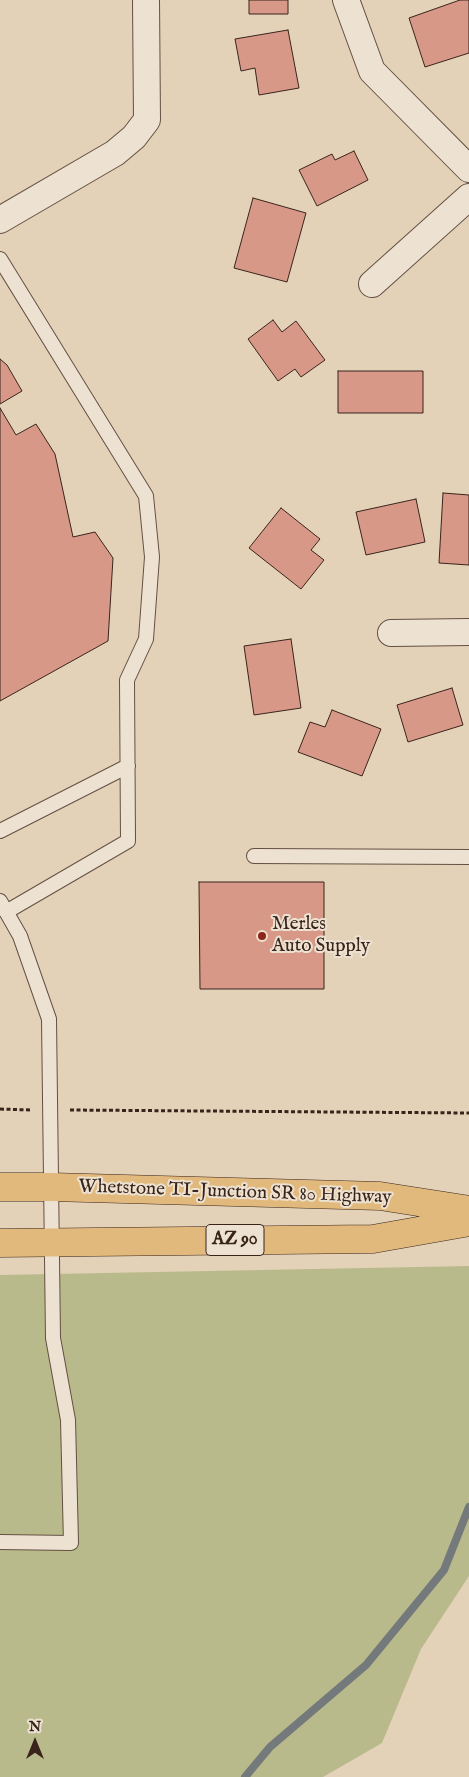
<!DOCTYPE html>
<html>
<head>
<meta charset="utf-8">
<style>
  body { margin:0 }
  #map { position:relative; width:469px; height:1777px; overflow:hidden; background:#e3d2b8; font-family:"IM FELL English",serif }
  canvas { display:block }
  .north { position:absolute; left:10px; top:1717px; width:50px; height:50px; -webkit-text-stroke:4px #ede2d1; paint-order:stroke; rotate:0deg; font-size:14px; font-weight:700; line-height:20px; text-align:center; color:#39241c }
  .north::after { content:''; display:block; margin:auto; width:18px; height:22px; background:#39241c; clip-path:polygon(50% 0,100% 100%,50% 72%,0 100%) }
</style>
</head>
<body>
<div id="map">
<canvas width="469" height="1777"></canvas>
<div class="north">N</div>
</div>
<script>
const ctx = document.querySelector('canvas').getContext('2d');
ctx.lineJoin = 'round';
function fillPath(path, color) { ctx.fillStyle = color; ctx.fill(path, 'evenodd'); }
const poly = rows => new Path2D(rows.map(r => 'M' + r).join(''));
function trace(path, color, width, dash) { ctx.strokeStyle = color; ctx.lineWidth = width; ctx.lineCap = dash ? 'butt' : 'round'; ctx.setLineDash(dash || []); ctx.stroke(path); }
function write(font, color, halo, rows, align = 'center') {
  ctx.font = font + ' "IM FELL English",serif'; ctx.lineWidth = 4; ctx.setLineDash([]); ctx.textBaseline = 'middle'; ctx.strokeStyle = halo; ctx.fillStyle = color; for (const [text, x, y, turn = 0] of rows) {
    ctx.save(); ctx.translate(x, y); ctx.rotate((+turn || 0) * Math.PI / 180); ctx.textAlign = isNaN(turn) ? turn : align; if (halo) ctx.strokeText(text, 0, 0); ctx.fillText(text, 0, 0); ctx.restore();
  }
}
fillPath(poly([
  [469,1266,469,1576,421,1649,382,1743,323,1777,0,1777,0,1275]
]), '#b9ba8b');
trace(poly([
  [245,1777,270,1747,366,1665,444,1570,469,1507]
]), '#747a7b', 8);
const building = poly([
  [249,0,288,0,288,14,249,14,249,0],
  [460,0,469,0,469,53,425,67,409,18,460,0],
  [288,30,299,88,259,95,255,68,241,71,235,39,288,30],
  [354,151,368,180,317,206,299,170,332,154,335,160,354,151],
  [253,198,306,213,287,282,234,268,253,198],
  [273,320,282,332,296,321,325,360,301,377,295,369,278,381,248,339,273,320],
  [0,359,7,365,22,391,0,404,0,359],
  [338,371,423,371,423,413,338,413,338,371],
  [0,408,16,435,36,424,55,454,73,537,95,532,113,558,108,641,0,701,0,408],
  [443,493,469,495,469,565,439,563,443,493],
  [416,499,425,542,366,555,356,512,416,499],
  [281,508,320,539,311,550,324,560,301,589,249,548,281,508],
  [291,639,301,708,254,715,244,646,291,639],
  [452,688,463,725,408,742,397,705,452,688],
  [332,710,381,729,362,776,298,752,310,722,325,727,332,710],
  [199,882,324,882,324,989,200,989,199,882]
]);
fillPath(building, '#d79888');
trace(building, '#39241c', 1);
const service = poly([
  [0,259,146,496,152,557,146,639,127,680,128,841,6,912],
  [0,831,128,766],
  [254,856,469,857],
  [0,901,20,936,49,1019,53,1338,68,1420,71,1543,0,1542]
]);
const minor = poly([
  [346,0,372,71,469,169],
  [0,220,115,153,134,137,147,120,146,0],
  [372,284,469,197],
  [391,633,469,632]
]);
const trunk = poly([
  [0,1187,51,1187,380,1196,469,1210],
  [0,1243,373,1239,469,1222]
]);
trace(service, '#645043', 16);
trace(minor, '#645043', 28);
trace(trunk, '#39241c', 29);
trace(poly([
  [0,1109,31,1110],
  [70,1110,469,1113]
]), '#39241c', 3, [4, 2.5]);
trace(service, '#ede2d1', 14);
trace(minor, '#ede2d1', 26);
trace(trunk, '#e2b97c', 28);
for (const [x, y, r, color] of [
  [262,936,5,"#8f2418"]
]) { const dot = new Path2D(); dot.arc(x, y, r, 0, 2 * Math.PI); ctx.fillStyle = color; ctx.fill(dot); trace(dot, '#ede2d1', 2); }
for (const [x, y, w] of [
  [235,1240,58]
]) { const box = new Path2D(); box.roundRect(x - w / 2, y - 15.5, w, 31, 4); ctx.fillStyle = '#ede2d1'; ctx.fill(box); trace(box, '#39241c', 1); }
write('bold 18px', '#39241c', null, [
  ["AZ 90",235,1240]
]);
write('19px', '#39241c', '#ede2d1', [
  ["Merles",272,925],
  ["Auto Supply",272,947]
], 'left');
write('19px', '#39241c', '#ede2d1', [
  ["Whetstone TI-Junction SR 80 Highway",235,1193,2]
]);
</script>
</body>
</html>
